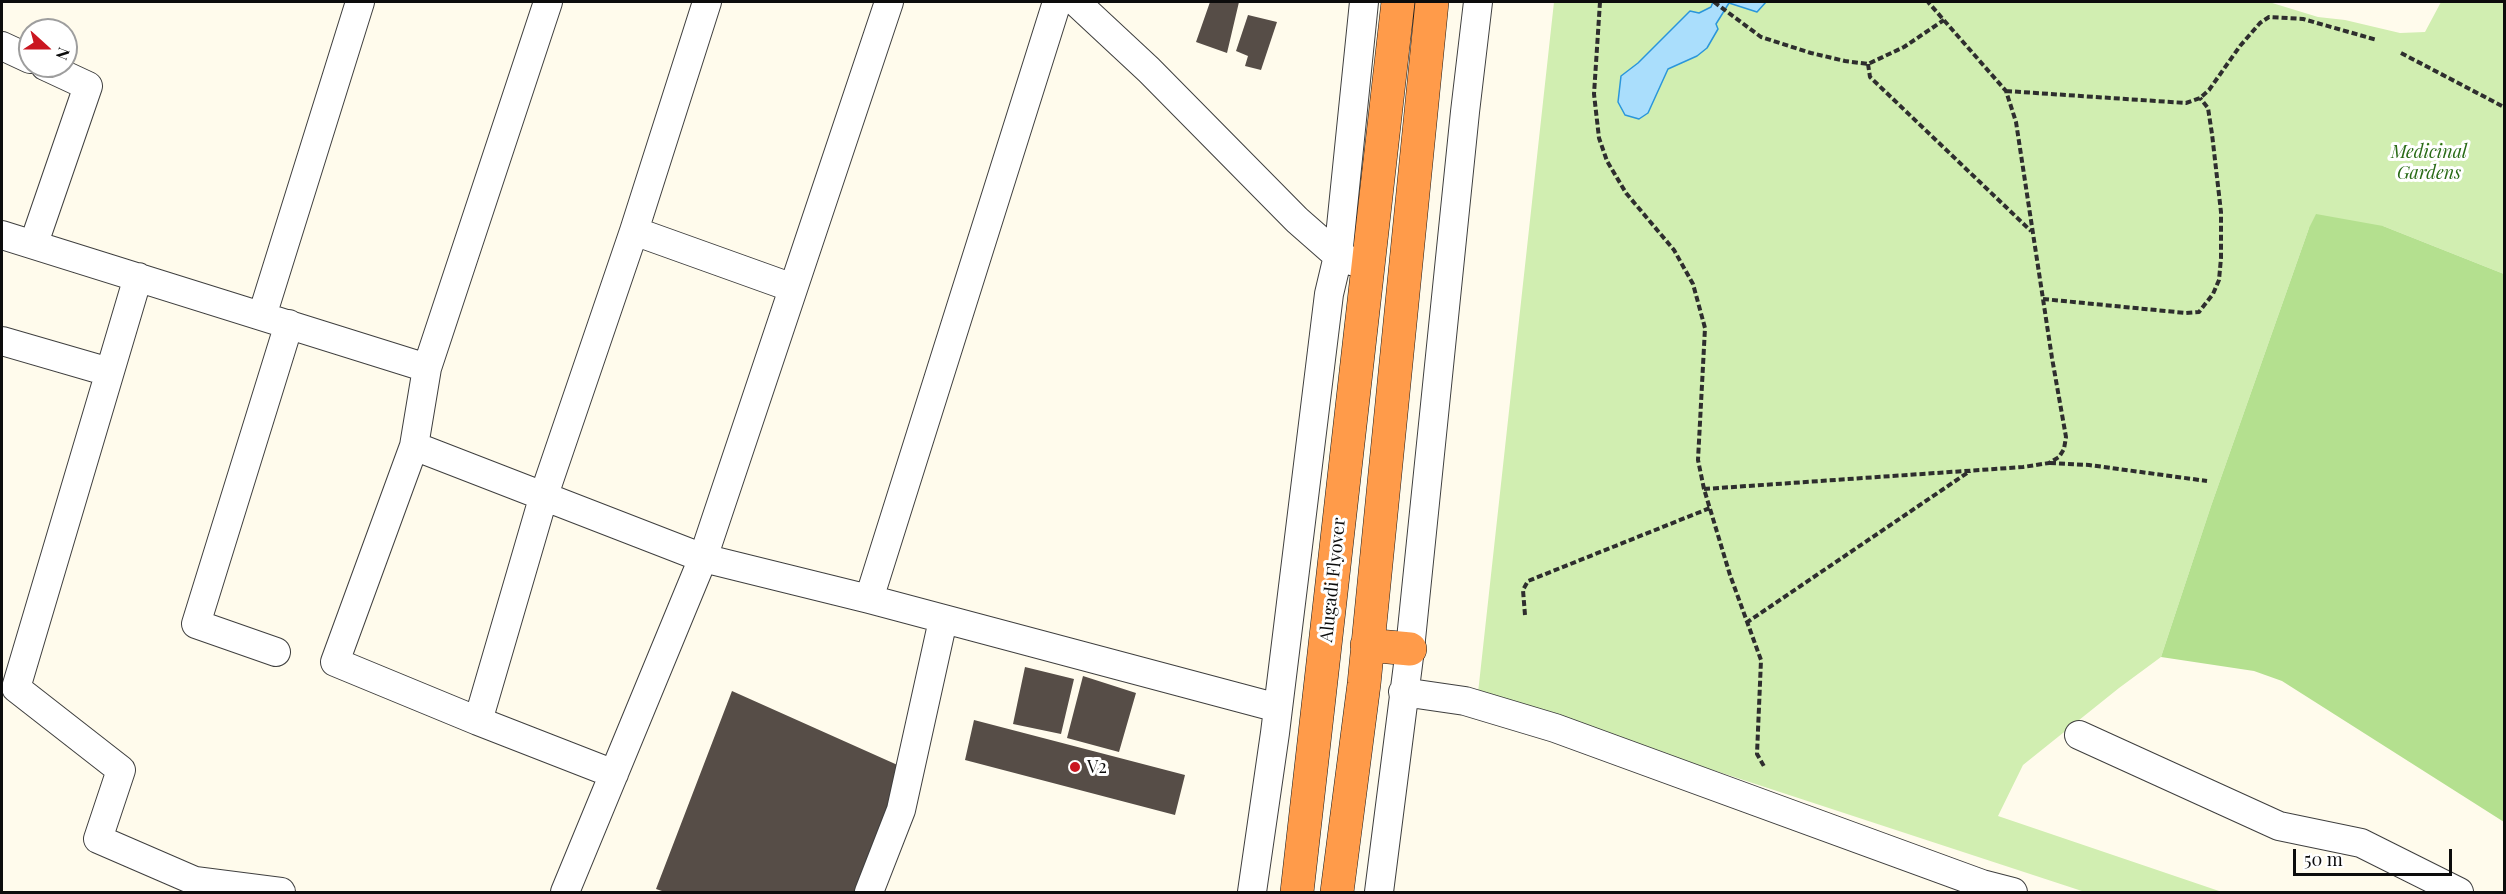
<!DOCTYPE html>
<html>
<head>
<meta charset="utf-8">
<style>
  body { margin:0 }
  #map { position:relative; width:2506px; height:894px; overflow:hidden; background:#fffbec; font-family:"Playfair Display",serif }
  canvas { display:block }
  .frame { position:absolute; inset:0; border:3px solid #0c0c0c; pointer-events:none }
  .north { position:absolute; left:18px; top:18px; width:60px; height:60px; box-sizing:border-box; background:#fff; border:2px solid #9e9e9e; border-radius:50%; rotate:111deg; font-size:16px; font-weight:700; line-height:24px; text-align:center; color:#0c0c0c }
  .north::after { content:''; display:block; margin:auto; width:21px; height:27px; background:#ca1620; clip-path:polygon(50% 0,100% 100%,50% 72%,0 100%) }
  .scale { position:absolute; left:2293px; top:849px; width:159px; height:27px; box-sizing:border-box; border:3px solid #0c0c0c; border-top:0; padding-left:8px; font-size:18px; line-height:21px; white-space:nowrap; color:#0c0c0c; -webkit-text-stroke:4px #fff; paint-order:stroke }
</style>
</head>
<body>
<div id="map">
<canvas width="2506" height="894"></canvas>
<div class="frame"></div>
<div class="north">N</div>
<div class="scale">50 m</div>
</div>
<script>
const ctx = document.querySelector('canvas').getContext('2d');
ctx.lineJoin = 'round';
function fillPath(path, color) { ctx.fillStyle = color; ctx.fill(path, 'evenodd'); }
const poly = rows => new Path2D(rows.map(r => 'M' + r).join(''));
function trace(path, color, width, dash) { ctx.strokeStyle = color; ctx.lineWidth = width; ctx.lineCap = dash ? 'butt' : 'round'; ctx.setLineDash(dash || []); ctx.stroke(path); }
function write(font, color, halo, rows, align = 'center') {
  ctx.font = font + ' "Playfair Display",serif'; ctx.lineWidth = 6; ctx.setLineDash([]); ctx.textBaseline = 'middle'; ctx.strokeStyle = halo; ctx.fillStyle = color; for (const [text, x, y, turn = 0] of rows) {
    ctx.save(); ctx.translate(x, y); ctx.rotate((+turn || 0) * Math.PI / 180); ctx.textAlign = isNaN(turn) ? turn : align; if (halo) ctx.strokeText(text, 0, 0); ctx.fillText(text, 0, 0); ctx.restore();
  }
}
fillPath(poly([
  [1554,2,2269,2,2318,17,2345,20,2400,33,2425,32,2441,2,2504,2,2504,274,2383,226,2309,228,2211,506,2161,657,2119,688,2023,765,1998,816,2222,892,2085,892,1478,693]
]), '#d1eeb1');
fillPath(poly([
  [2316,214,2383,226,2504,274,2504,822,2282,681,2254,671,2161,657,2211,506,2309,228]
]), '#b4e08f');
const water = poly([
  [1713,2,1766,2,1757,12,1729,3,1716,24,1718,29,1707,48,1697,56,1668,69,1648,113,1639,119,1625,115,1618,102,1621,76,1638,63,1690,11,1699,13,1711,7,1713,2]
]);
fillPath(water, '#aadefc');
trace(water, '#2a96db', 1.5);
fillPath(poly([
  [1210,2,1239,2,1227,53,1196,42],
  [1248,15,1277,22,1261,70,1245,66,1248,56,1236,51],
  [1025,667,1074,679,1061,734,1013,724],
  [1083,676,1136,693,1119,752,1067,738],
  [732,691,902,767,855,892,665,892,656,889],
  [974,720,1185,775,1175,815,965,760]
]), '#564d47');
const minor = poly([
  [1076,2,1149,70,1297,220,1338,256,1352,261],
  [2,46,30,59],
  [634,231,793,288],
  [2,235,427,368,414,446,703,558,889,2],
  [34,243,88,86,45,66],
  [138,277,16,688,121,770,98,839,195,881,281,892],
  [262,316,360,2],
  [2,341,109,372],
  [427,368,548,2],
  [414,446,335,662,478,721],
  [869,599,1057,2],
  [276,652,196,624,289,324],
  [1403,692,1465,701,1555,728,1982,884,2013,892],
  [2079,735,2279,826,2361,843,2459,892],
  [614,774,478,721,544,495,634,231,707,2],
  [565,892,703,558,869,599,1278,708],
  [869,892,901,810,943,620],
  [1252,892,1275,733,1329,294,1338,256,1364,2],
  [1379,892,1410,649,1465,112,1478,2]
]);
const highway = poly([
  [1367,645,1410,649],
  [1297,892,1398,2],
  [1337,892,1364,684,1432,2]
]);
trace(minor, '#3f3f3f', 30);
trace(highway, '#1d1d1d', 34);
trace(poly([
  [1600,2,1594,94,1599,138,1607,161,1626,193,1674,250,1693,284,1705,328,1698,460,1704,489,1730,575,1761,660,1757,754,1765,768],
  [1714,2,1761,37,1811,53,1845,61,1868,64,1904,47,1944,20],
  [2401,53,2504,107],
  [1868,64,1870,77,2031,231],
  [2006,91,2186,103,2200,98,2209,90,2240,46,2260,23,2269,17,2303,19,2377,40],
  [2043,299,2186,313,2199,312,2213,294,2219,280,2221,258,2221,212,2212,134,2208,108,2200,98],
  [2050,463,2089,465,2207,481],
  [1704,489,2023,467,2049,463,2059,457,2064,449,2066,437,2052,358,2016,122,2006,91,1928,2],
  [1525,615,1523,590,1528,581,1710,508],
  [1746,623,1970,471]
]), '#2e2e2e', 4, [6, 3]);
trace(minor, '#fff', 28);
trace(highway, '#ff9b4a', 33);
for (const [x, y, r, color] of [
  [1075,767,6,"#ca1620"]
]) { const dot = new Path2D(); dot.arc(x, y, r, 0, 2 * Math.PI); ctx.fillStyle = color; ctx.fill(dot); trace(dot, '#fff', 2); }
write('italic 18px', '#286a16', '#fff', [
  ["Medicinal",2429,152],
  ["Gardens",2429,173]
]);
write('18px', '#0c0c0c', '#fff', [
  ["Alugadi Flyover",1333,580,-84]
]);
write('18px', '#0c0c0c', '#fff', [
  ["V2",1087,767]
], 'left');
</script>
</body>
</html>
